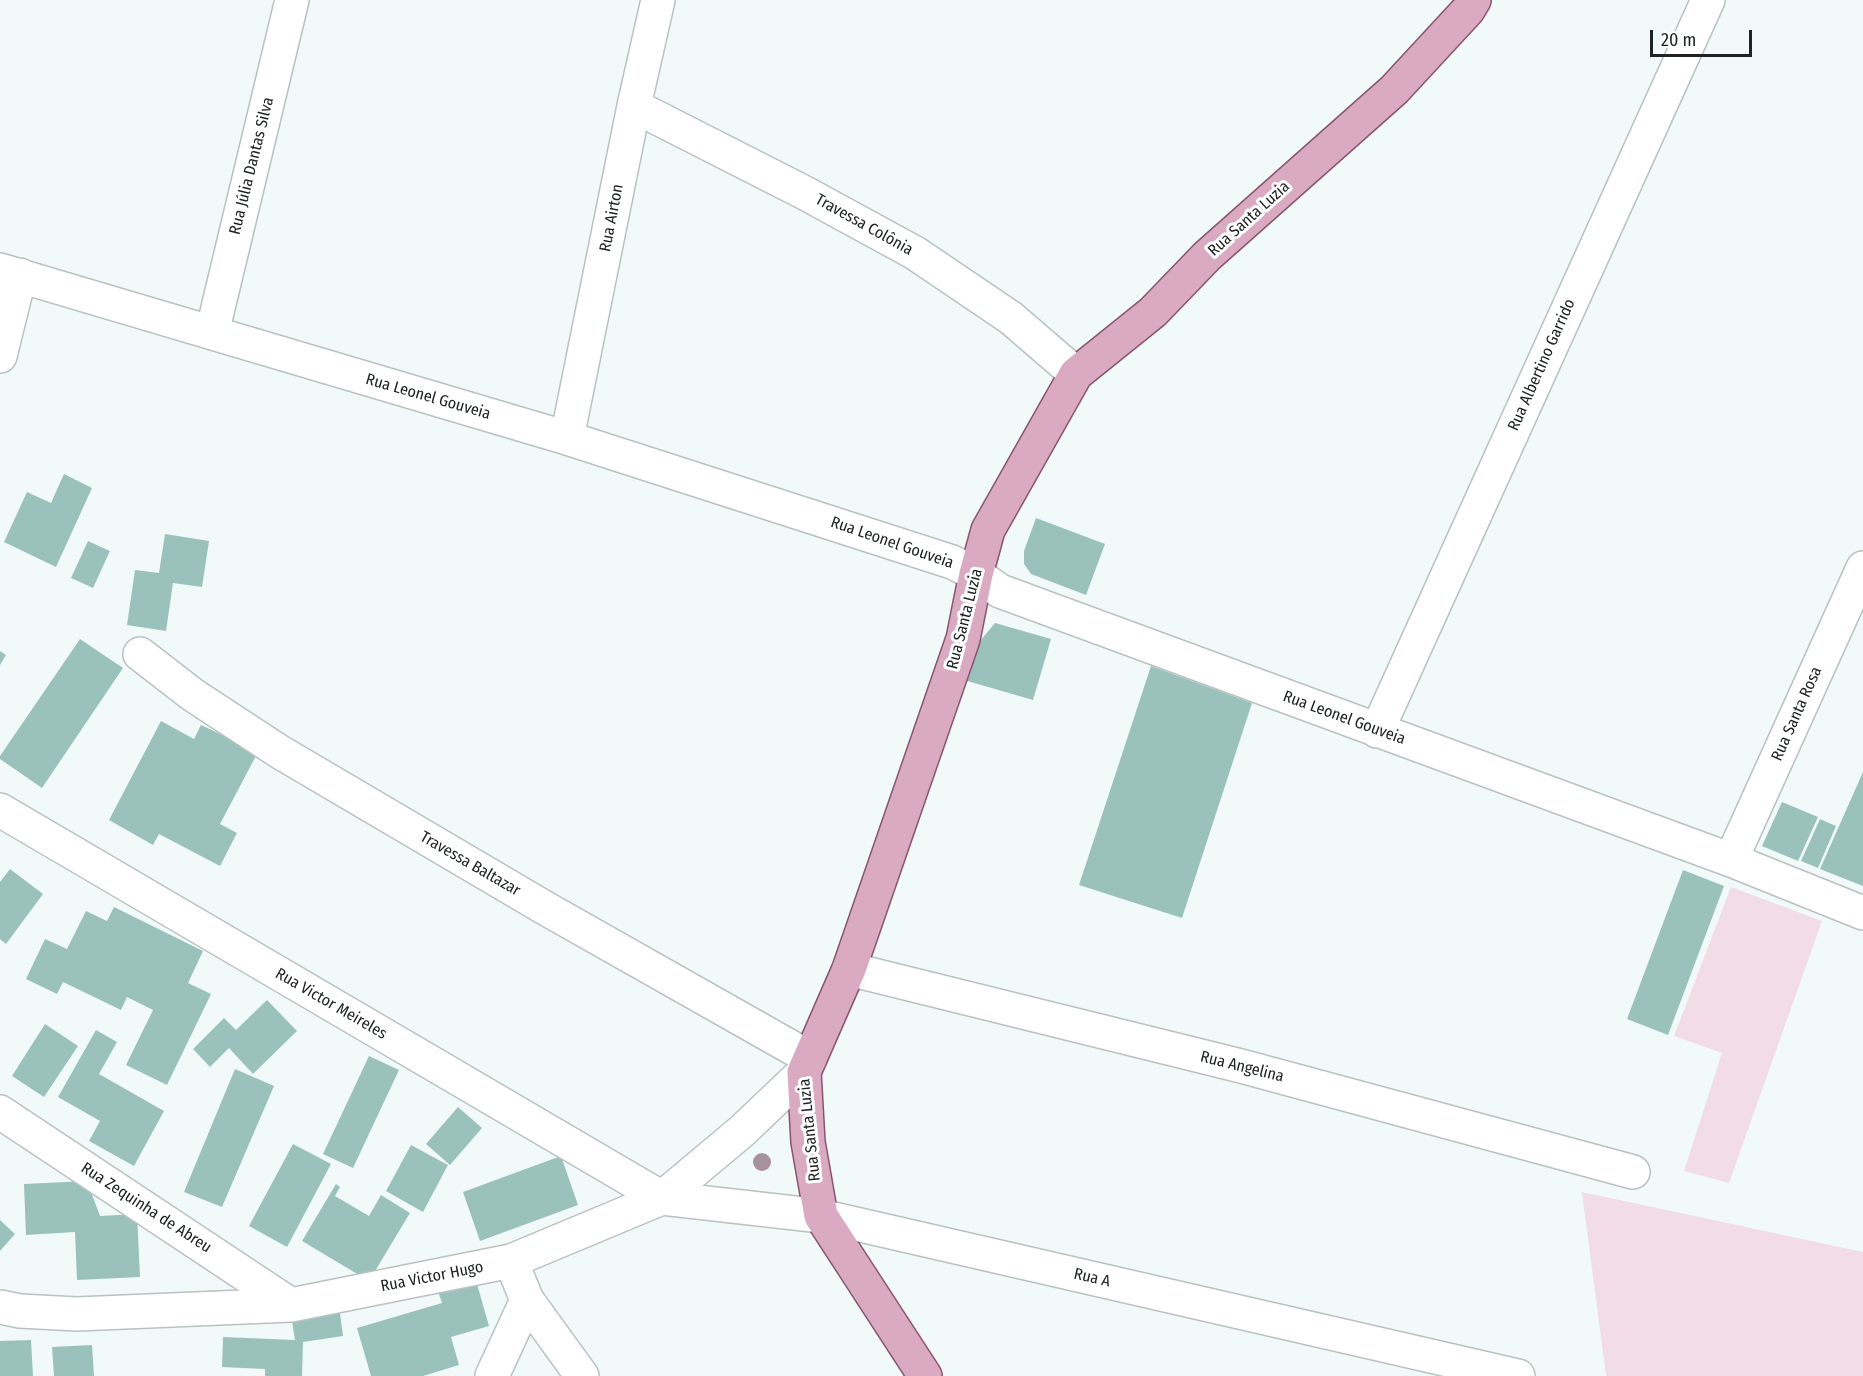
<!DOCTYPE html>
<html>
<head>
<meta charset="utf-8">
<style>
  body { margin:0 }
  #map { position:relative; width:1863px; height:1376px; overflow:hidden; background:#f1faf9; font-family:"Fira Sans Condensed",sans-serif }
  canvas { display:block }
  .scale { position:absolute; left:1650px; top:30px; width:102px; height:27px; box-sizing:border-box; border:3px solid #202323; border-top:0; padding-left:8px; font-size:18px; line-height:21px; white-space:nowrap; color:#202323; -webkit-text-stroke:4px #fff; paint-order:stroke }
</style>
</head>
<body>
<div id="map">
<canvas width="1863" height="1376"></canvas>
<div class="scale">20 m</div>
</div>
<script>
const ctx = document.querySelector('canvas').getContext('2d');
ctx.lineJoin = 'round';
function fillPath(path, color) { ctx.fillStyle = color; ctx.fill(path, 'evenodd'); }
const poly = rows => new Path2D(rows.map(r => 'M' + r).join(''));
function trace(path, color, width, dash) { ctx.strokeStyle = color; ctx.lineWidth = width; ctx.lineCap = dash ? 'butt' : 'round'; ctx.setLineDash(dash || []); ctx.stroke(path); }
function write(font, color, halo, rows, align = 'center') {
  ctx.font = font + ' "Fira Sans Condensed",sans-serif'; ctx.lineWidth = 6; ctx.setLineDash([]); ctx.textBaseline = 'middle'; ctx.strokeStyle = halo; ctx.fillStyle = color; for (const [text, x, y, turn = 0] of rows) {
    ctx.save(); ctx.translate(x, y); ctx.rotate((+turn || 0) * Math.PI / 180); ctx.textAlign = isNaN(turn) ? turn : align; if (halo) ctx.strokeText(text, 0, 0); ctx.fillText(text, 0, 0); ctx.restore();
  }
}
fillPath(poly([
  [1731,887,1822,921,1729,1183,1684,1171,1722,1053,1674,1036],
  [1582,1192,1863,1252,1863,1376,1606,1376]
]), '#f2dde6');
fillPath(poly([
  [64,474,92,488,56,567,4,542,27,492,51,503],
  [1036,518,1105,544,1086,595,1031,574,1024,564,1024,551],
  [165,534,209,541,202,587,173,583,166,631,127,625,135,570,159,573],
  [88,541,110,551,93,588,71,578],
  [995,623,1051,639,1033,700,964,680,974,648],
  [80,639,123,668,42,788,0,759,0,756],
  [0,651,6,655,0,665],
  [1151,666,1252,703,1182,918,1079,885],
  [161,721,194,739,201,725,258,752,220,824,237,833,220,866,159,834,153,845,109,820],
  [1863,772,1863,886,1820,869],
  [1782,802,1818,817,1798,861,1762,846],
  [1820,819,1836,826,1818,868,1801,861],
  [10,869,43,894,6,944,0,939,0,882],
  [1683,870,1724,886,1668,1035,1627,1019],
  [114,907,203,951,188,983,211,994,167,1085,126,1065,153,1010,127,997,121,1010,63,982,57,994,26,979,45,939,67,949,86,911,107,921],
  [267,1000,297,1031,253,1074,229,1048,210,1067,193,1049,224,1018,236,1030],
  [45,1024,78,1046,44,1097,12,1076],
  [96,1030,117,1042,99,1074,164,1111,134,1166,89,1141,100,1121,58,1097],
  [369,1056,399,1070,353,1168,323,1154],
  [235,1069,274,1086,222,1207,184,1192],
  [458,1107,482,1128,450,1165,426,1144],
  [293,1144,331,1164,287,1247,249,1226],
  [411,1145,448,1165,423,1212,386,1191],
  [561,1156,578,1205,480,1241,463,1192],
  [87,1181,100,1216,137,1214,140,1277,77,1280,75,1232,26,1235,24,1184],
  [336,1184,340,1187,335,1196,369,1216,381,1195,410,1213,369,1281,302,1241],
  [0,1220,15,1234,0,1251],
  [475,1277,489,1326,451,1337,459,1365,423,1376,371,1376,357,1328,442,1303,437,1288],
  [340,1313,343,1336,303,1342,302,1376,265,1376,265,1369,222,1367,223,1337,295,1340,292,1321],
  [31,1340,33,1376,0,1376,0,1341],
  [92,1345,94,1376,54,1376,52,1347]
]), '#9ac1bc');
const minor = poly([
  [634,106,805,193,915,253,1011,318,1076,374],
  [0,270,567,438,952,562,976,574,1000,591,1731,860,1863,913],
  [212,333,292,0],
  [0,356,20,275],
  [567,438,634,106,658,0],
  [140,654,193,695,280,752,545,908,810,1058],
  [1377,731,1708,0],
  [0,810,662,1198,821,1216,1518,1376],
  [1731,860,1863,568],
  [849,969,1241,1066,1633,1172],
  [0,1112,291,1305],
  [511,1261,527,1300,582,1376],
  [0,1307,20,1311,77,1314,291,1305,511,1261,662,1198,742,1131,804,1072],
  [492,1376,527,1300]
]);
const major = poly([
  [925,1376,821,1216,808,1142,804,1072,849,969,963,639,976,574,988,530,1076,374,1153,312,1207,256,1394,90,1468,10,1474,0]
]);
trace(minor, '#b9c2c1', 36);
trace(major, '#895570', 36);
trace(minor, '#fff', 33);
trace(major, '#daa9c2', 33);
ctx.fillStyle = '#a6929e';
for (const [x, y] of [
  [762,1162]
]) { ctx.beginPath(); ctx.arc(x, y, 9, 0, 2 * Math.PI); ctx.fill(); }
write('16px', '#202323', '#fff', [
  ["Rua Júlia Dantas Silva",252,166,-76],
  ["Rua Airton",612,218,-79],
  ["Rua Santa Luzia",1249,219,-42],
  ["Travessa Colônia",864,225,29],
  ["Rua Albertino Garrido",1542,365,-66],
  ["Rua Leonel Gouveia",428,397,16],
  ["Rua Leonel Gouveia",892,543,19],
  ["Rua Santa Luzia",965,619,-76],
  ["Rua Santa Rosa",1797,714,-66],
  ["Rua Leonel Gouveia",1344,718,20],
  ["Travessa Baltazar",470,864,30],
  ["Rua Victor Meireles",331,1004,30],
  ["Rua Angelina",1242,1067,14],
  ["Rua Santa Luzia",810,1130,-96],
  ["Rua Zequinha de Abreu",146,1208,33],
  ["Rua Victor Hugo",432,1277,-11],
  ["Rua A",1092,1278,13]
]);
</script>
</body>
</html>
